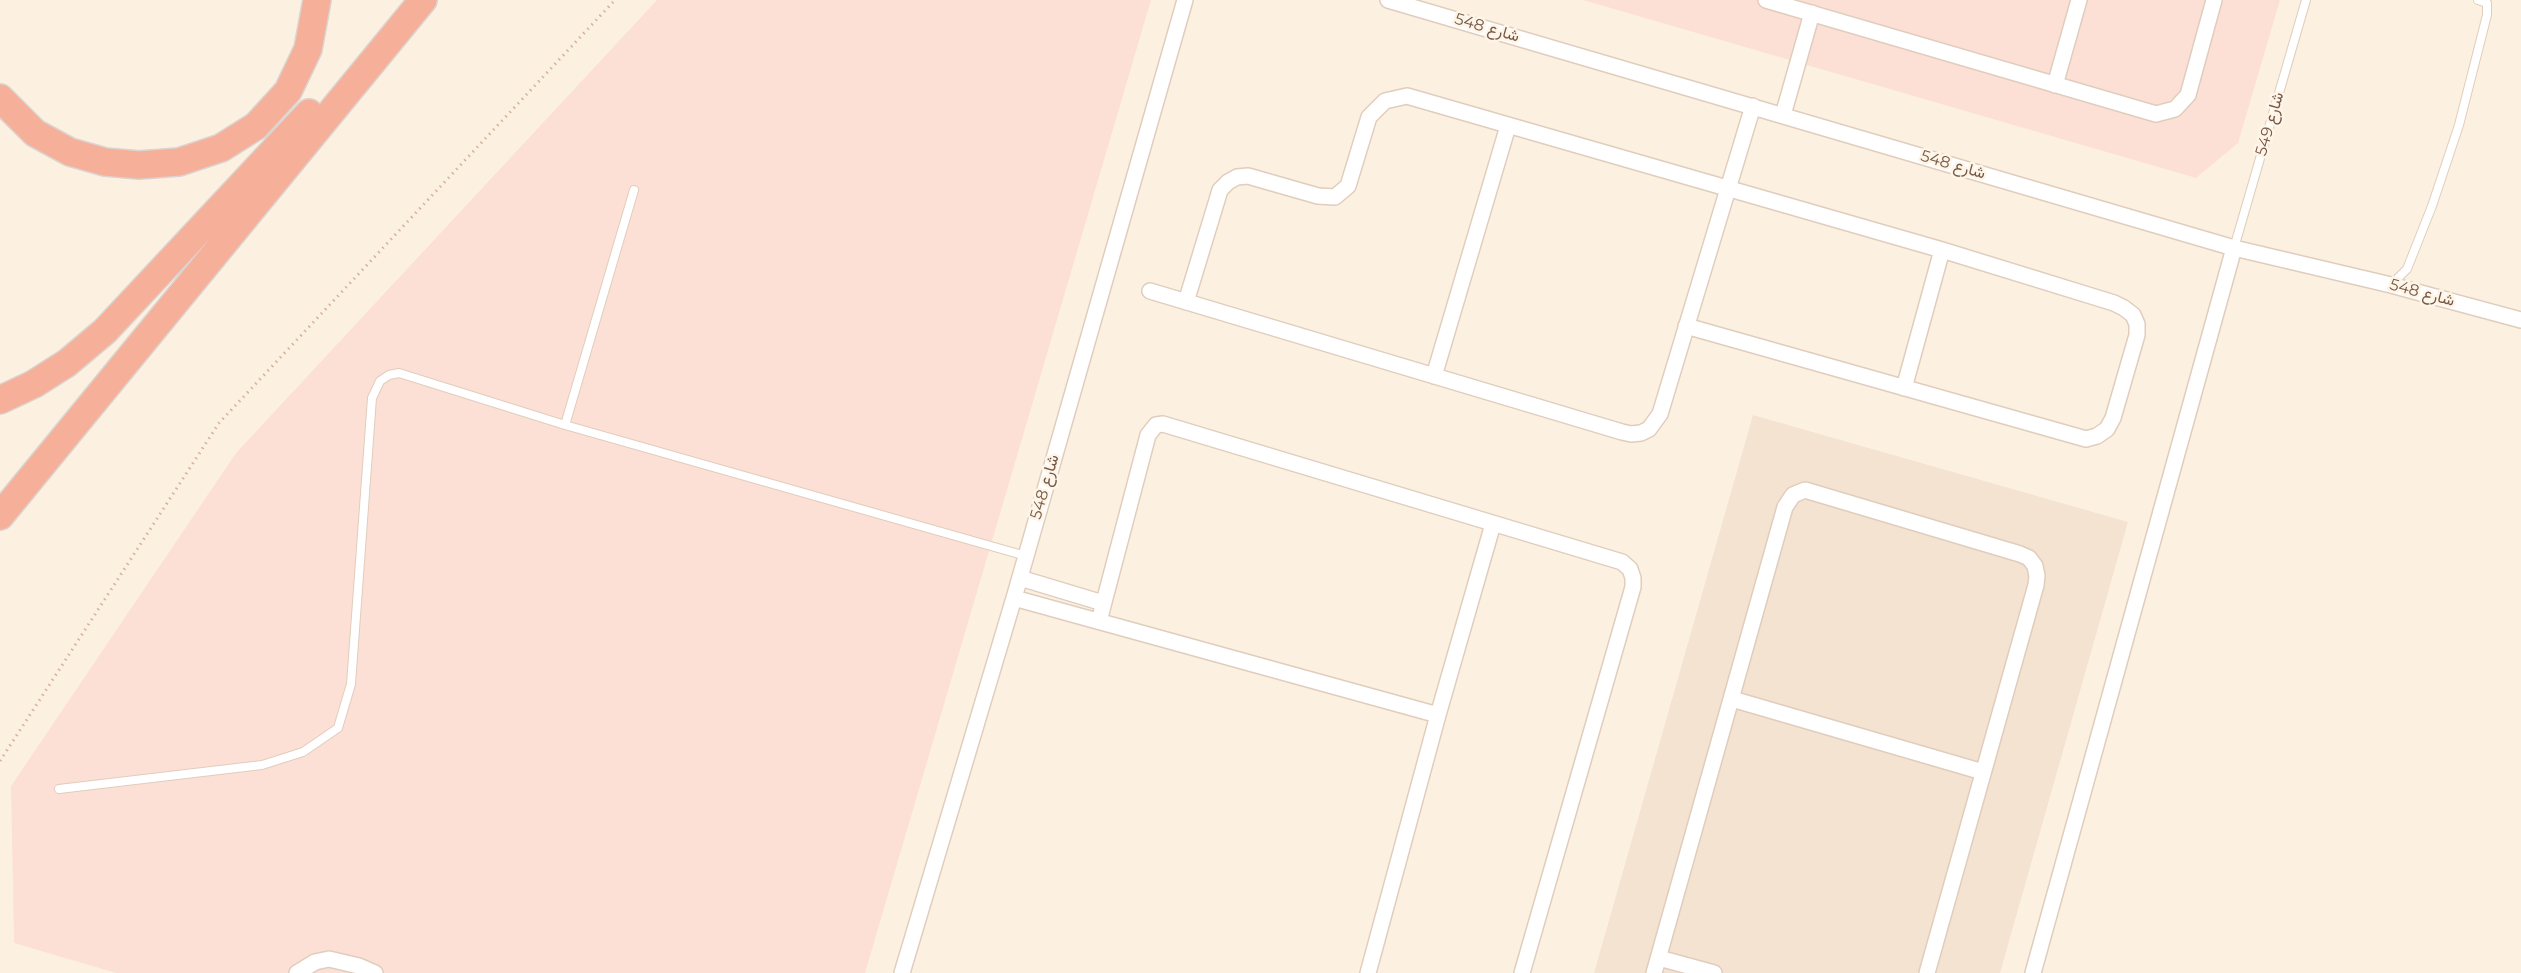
<!DOCTYPE html>
<html>
<head>
<meta charset="utf-8">
<style>
  body { margin:0 }
  canvas { display:block; background:#fcf1e1 }
</style>
</head>
<body>
<canvas width="2521" height="973"></canvas>
<script>
const ctx = document.querySelector('canvas').getContext('2d');
ctx.lineJoin = 'round';
function fillPath(path, color) { ctx.fillStyle = color; ctx.fill(path, 'evenodd'); }
const poly = rows => new Path2D(rows.map(r => 'M' + r).join(''));
function trace(path, color, width, dash) { ctx.strokeStyle = color; ctx.lineWidth = width; ctx.lineCap = dash ? 'butt' : 'round'; ctx.setLineDash(dash || []); ctx.stroke(path); }
function write(font, color, halo, rows, align = 'center') {
  ctx.font = font + ' Montserrat,Vazirmatn,sans-serif'; ctx.lineWidth = 5; ctx.setLineDash([]); ctx.textBaseline = 'middle'; ctx.strokeStyle = halo; ctx.fillStyle = color; for (const [text, x, y, turn = 0] of rows) {
    ctx.save(); ctx.translate(x, y); ctx.rotate((+turn || 0) * Math.PI / 180); ctx.textAlign = isNaN(turn) ? turn : align; if (halo) ctx.strokeText(text, 0, 0); ctx.fillText(text, 0, 0); ctx.restore();
  }
}
fillPath(poly([
  [1753,415,2128,522,2000,973,1594,973]
]), '#f4e3d0');
fillPath(poly([
  [657,0,1151,0,865,973,116,973,14,943,11,786,236,453],
  [1583,0,2280,0,2238,143,2196,178]
]), '#fce0d5');
const service = poly([
  [2234,248,2306,0],
  [2391,285,2407,269,2432,206,2459,125,2487,15,2487,3,2478,0],
  [565,425,634,190],
  [59,789,262,765,303,752,338,728,351,684,372,398,380,381,389,375,399,373,565,425,1026,556]
]);
const minor = poly([
  [1388,0,2234,248,2391,285,2521,320],
  [1766,0,2156,114,2175,109,2188,95,2214,0],
  [2055,85,2079,0],
  [1783,115,1812,13],
  [1150,291,1622,432,1631,434,1641,433,1649,429,1660,414,1753,106],
  [1186,302,1217,200,1220,190,1228,182,1237,177,1248,176,1318,196,1335,197,1348,186,1369,117,1385,101,1407,96,1942,250,2114,303,2124,308,2133,315,2137,324,2137,335,2113,418,2107,429,2097,436,2086,439,1686,326],
  [1434,376,1508,126],
  [1904,388,1942,250],
  [1020,578,1103,603],
  [1014,598,1438,715],
  [1099,621,1148,435,1156,425,1163,424,1622,562,1630,569,1633,578,1633,587,1522,973],
  [1732,699,1983,772],
  [1659,958,1714,973],
  [297,973,315,962,329,959,359,966,375,973],
  [902,973,1014,598,1185,0],
  [1368,973,1438,715,1493,524],
  [1654,973,1785,507,1793,495,1805,490,2020,554,2029,558,2035,566,2037,576,2036,585,1927,973],
  [2033,973,2234,248]
]);
const motorway = poly([
  [0,98,35,133,70,152,105,162,139,165,179,162,221,148,256,126,288,91,308,49,317,0],
  [0,400,34,384,67,363,105,331,309,113],
  [0,516,423,0]
]);
trace(service, '#e0cdbd', 10);
trace(minor, '#e0cdbd', 18);
trace(motorway, '#dbd3cf', 30);
trace(poly([
  [0,761,219,423,615,0]
]), '#d6b29c', 3, [1.5, 4.5]);
trace(service, '#fff', 8);
trace(minor, '#fff', 15);
trace(motorway, '#f6af98', 27);
write('16px', '#735748', '#fff5e7', [
  ["شارع 548",1487,28,16],
  ["شارع 549",2270,124,-74],
  ["شارع 548",1953,165,16],
  ["شارع 548",2422,293,15],
  ["شارع 548",1045,487,-74]
]);
</script>
</body>
</html>
